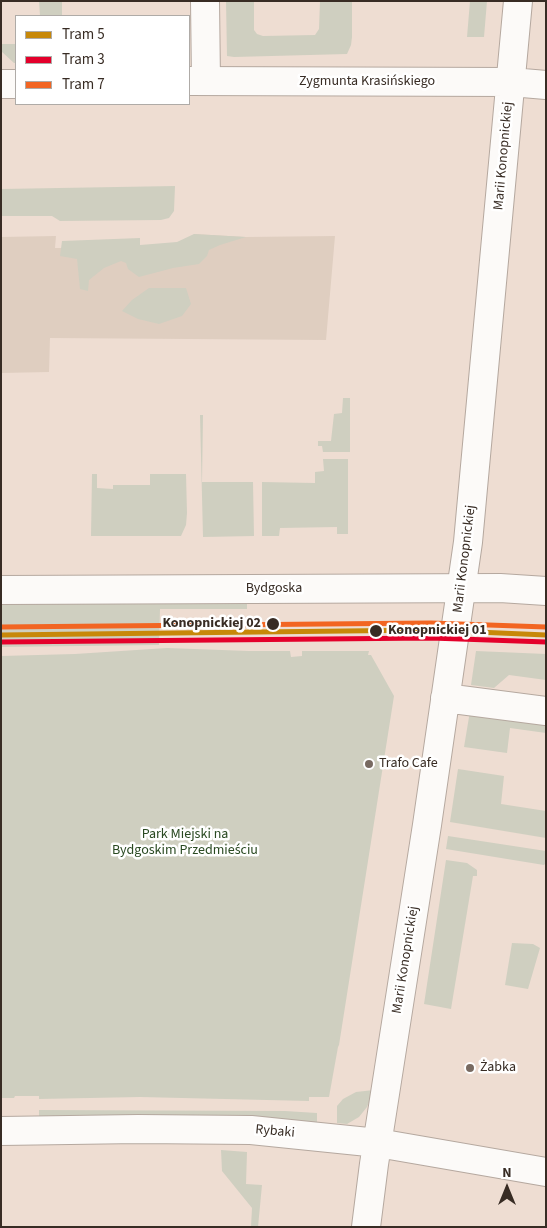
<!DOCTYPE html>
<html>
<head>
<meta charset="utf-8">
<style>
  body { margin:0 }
  #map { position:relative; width:547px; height:1228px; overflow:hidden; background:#eeddd2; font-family:"Source Sans 3",sans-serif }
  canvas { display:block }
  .frame { position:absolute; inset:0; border:2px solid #382c24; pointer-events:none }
  .legend { position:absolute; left:15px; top:15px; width:175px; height:90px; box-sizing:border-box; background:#fff; border:1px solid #afaba7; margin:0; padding:6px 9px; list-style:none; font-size:15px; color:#382c24 }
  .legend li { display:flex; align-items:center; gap:10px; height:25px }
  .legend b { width:25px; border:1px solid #afaba7 }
  .north { position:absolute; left:482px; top:1163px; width:50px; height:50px; -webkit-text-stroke:4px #fff; paint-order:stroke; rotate:0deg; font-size:14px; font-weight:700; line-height:20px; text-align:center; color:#382c24 }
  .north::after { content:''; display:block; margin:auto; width:18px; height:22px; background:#382c24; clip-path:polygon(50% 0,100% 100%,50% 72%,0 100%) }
</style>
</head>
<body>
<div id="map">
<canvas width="547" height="1228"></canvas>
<div class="frame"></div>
<ul class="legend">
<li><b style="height:6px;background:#c78809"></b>Tram 5</li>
<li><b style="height:6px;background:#e4002b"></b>Tram 3</li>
<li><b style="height:6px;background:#f26522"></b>Tram 7</li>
</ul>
<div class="north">N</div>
</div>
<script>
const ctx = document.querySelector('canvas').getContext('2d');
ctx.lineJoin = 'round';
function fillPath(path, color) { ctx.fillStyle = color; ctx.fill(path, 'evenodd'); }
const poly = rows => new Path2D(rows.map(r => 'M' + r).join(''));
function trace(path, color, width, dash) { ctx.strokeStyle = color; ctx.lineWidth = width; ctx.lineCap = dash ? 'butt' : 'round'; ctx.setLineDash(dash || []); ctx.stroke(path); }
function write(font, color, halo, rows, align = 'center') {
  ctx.font = font + ' "Source Sans 3",sans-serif'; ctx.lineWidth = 5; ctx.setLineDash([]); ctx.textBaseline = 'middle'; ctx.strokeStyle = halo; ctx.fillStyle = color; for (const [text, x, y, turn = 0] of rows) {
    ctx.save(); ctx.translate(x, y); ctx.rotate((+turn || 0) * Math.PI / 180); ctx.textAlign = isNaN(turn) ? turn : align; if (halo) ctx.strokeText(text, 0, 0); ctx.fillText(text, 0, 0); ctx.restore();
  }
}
fillPath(poly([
  [194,234,246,237,335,236,326,340,50,338,49,372,1,373,1,237,56,236,55,248,193,248]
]), '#dfcec0');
fillPath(poly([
  [39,1,62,1,62,16,40,16],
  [226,1,254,1,254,30,257,34,263,36,315,35,319,29,320,1,352,1,352,37,351,45,347,54,234,57,227,56],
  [470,1,487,1,484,37,467,37],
  [1,44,16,44,16,63,14,63,1,51],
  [175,186,174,211,169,218,161,220,60,221,52,216,1,216,1,189],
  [194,234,246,237,220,245,209,250,207,256,199,264,173,268,139,277,128,269,126,263,121,261,104,268,89,280,88,291,80,289,77,259,60,256,62,241,140,238,140,245,177,242],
  [149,288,186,288,191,304,182,316,159,324,138,319,122,311,132,300],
  [343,398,350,398,350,452,323,452,322,446,318,446,318,441,331,441,334,414,342,413],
  [200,415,203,415,202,482,253,482,254,536,203,537],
  [323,459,348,459,348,534,337,534,337,527,280,528,279,536,262,536,262,482,315,483,315,472,324,471],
  [92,474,97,474,97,488,113,489,113,485,150,485,150,474,186,474,187,513,186,525,181,536,91,536],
  [247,595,247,609,160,609,159,645,1,647,1,603],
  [167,648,249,651,290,651,291,657,302,656,302,651,369,651,368,655,371,655,394,696,339,1045,338,1047,329,1097,309,1097,309,1101,140,1097,39,1099,39,1096,15,1096,14,1098,1,1098,1,656,75,654],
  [476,651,546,654,546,680,509,675,494,688,471,685],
  [470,711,546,720,546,733,510,728,507,753,464,747],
  [458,769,504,776,501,804,546,811,546,838,450,822],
  [448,836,546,851,546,863,544,865,446,849],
  [446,860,467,863,477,870,477,876,473,876,451,1009,424,1004],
  [512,943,533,944,540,948,528,989,505,985],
  [374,1090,367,1107,359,1117,347,1124,337,1123,337,1106,343,1099,356,1092],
  [39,1110,285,1111,317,1113,317,1122,274,1120,39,1118],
  [221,1150,247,1152,246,1184,262,1185,258,1227,251,1227,252,1208,222,1171]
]), '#cfcfc0');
const minor = poly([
  [205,1,206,81],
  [189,81,511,82,546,85],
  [1,84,16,84],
  [445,698,546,711],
  [1,1131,138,1129,251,1130,378,1143,546,1172],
  [366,1227,374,1164,427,825,468,542,518,1]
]);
const tertiary = poly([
  [1,590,500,588,546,591]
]);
trace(minor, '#b5a89f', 30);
trace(tertiary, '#b5a89f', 30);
trace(minor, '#fcfaf8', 28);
trace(tertiary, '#fcfaf8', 28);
trace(poly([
  [1,635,431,630,546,635]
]), '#c78809', 5);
trace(poly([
  [1,642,431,638,546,642]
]), '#e4002b', 5);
trace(poly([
  [1,627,431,623,546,627]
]), '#f26522', 5);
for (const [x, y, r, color] of [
  [273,624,7,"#382c24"],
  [376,631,7,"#382c24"],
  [369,764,5,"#786a61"],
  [470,1068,5,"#786a61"]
]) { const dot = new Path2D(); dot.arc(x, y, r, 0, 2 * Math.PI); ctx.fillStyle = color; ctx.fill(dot); trace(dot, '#fff', 2); }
write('14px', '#382c24', '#fff', [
  ["Zygmunta Krasińskiego",367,82],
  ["Marii Konopnickiej",504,156,-85],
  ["Marii Konopnickiej",465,559,-83],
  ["Bydgoska",274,589],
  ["Marii Konopnickiej",406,960,-81],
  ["Rybaki",275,1132,5]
]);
write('bold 14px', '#382c24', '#fff', [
  ["Konopnickiej 02",261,624],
  ["Konopnickiej 01",388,631,"left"]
], 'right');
write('14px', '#382c24', '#fff', [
  ["Trafo Cafe",379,764],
  ["Żabka",480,1068]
], 'left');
write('14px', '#294921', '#fff', [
  ["Park Miejski na",185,835],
  ["Bydgoskim Przedmieściu",185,851]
]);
</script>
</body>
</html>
